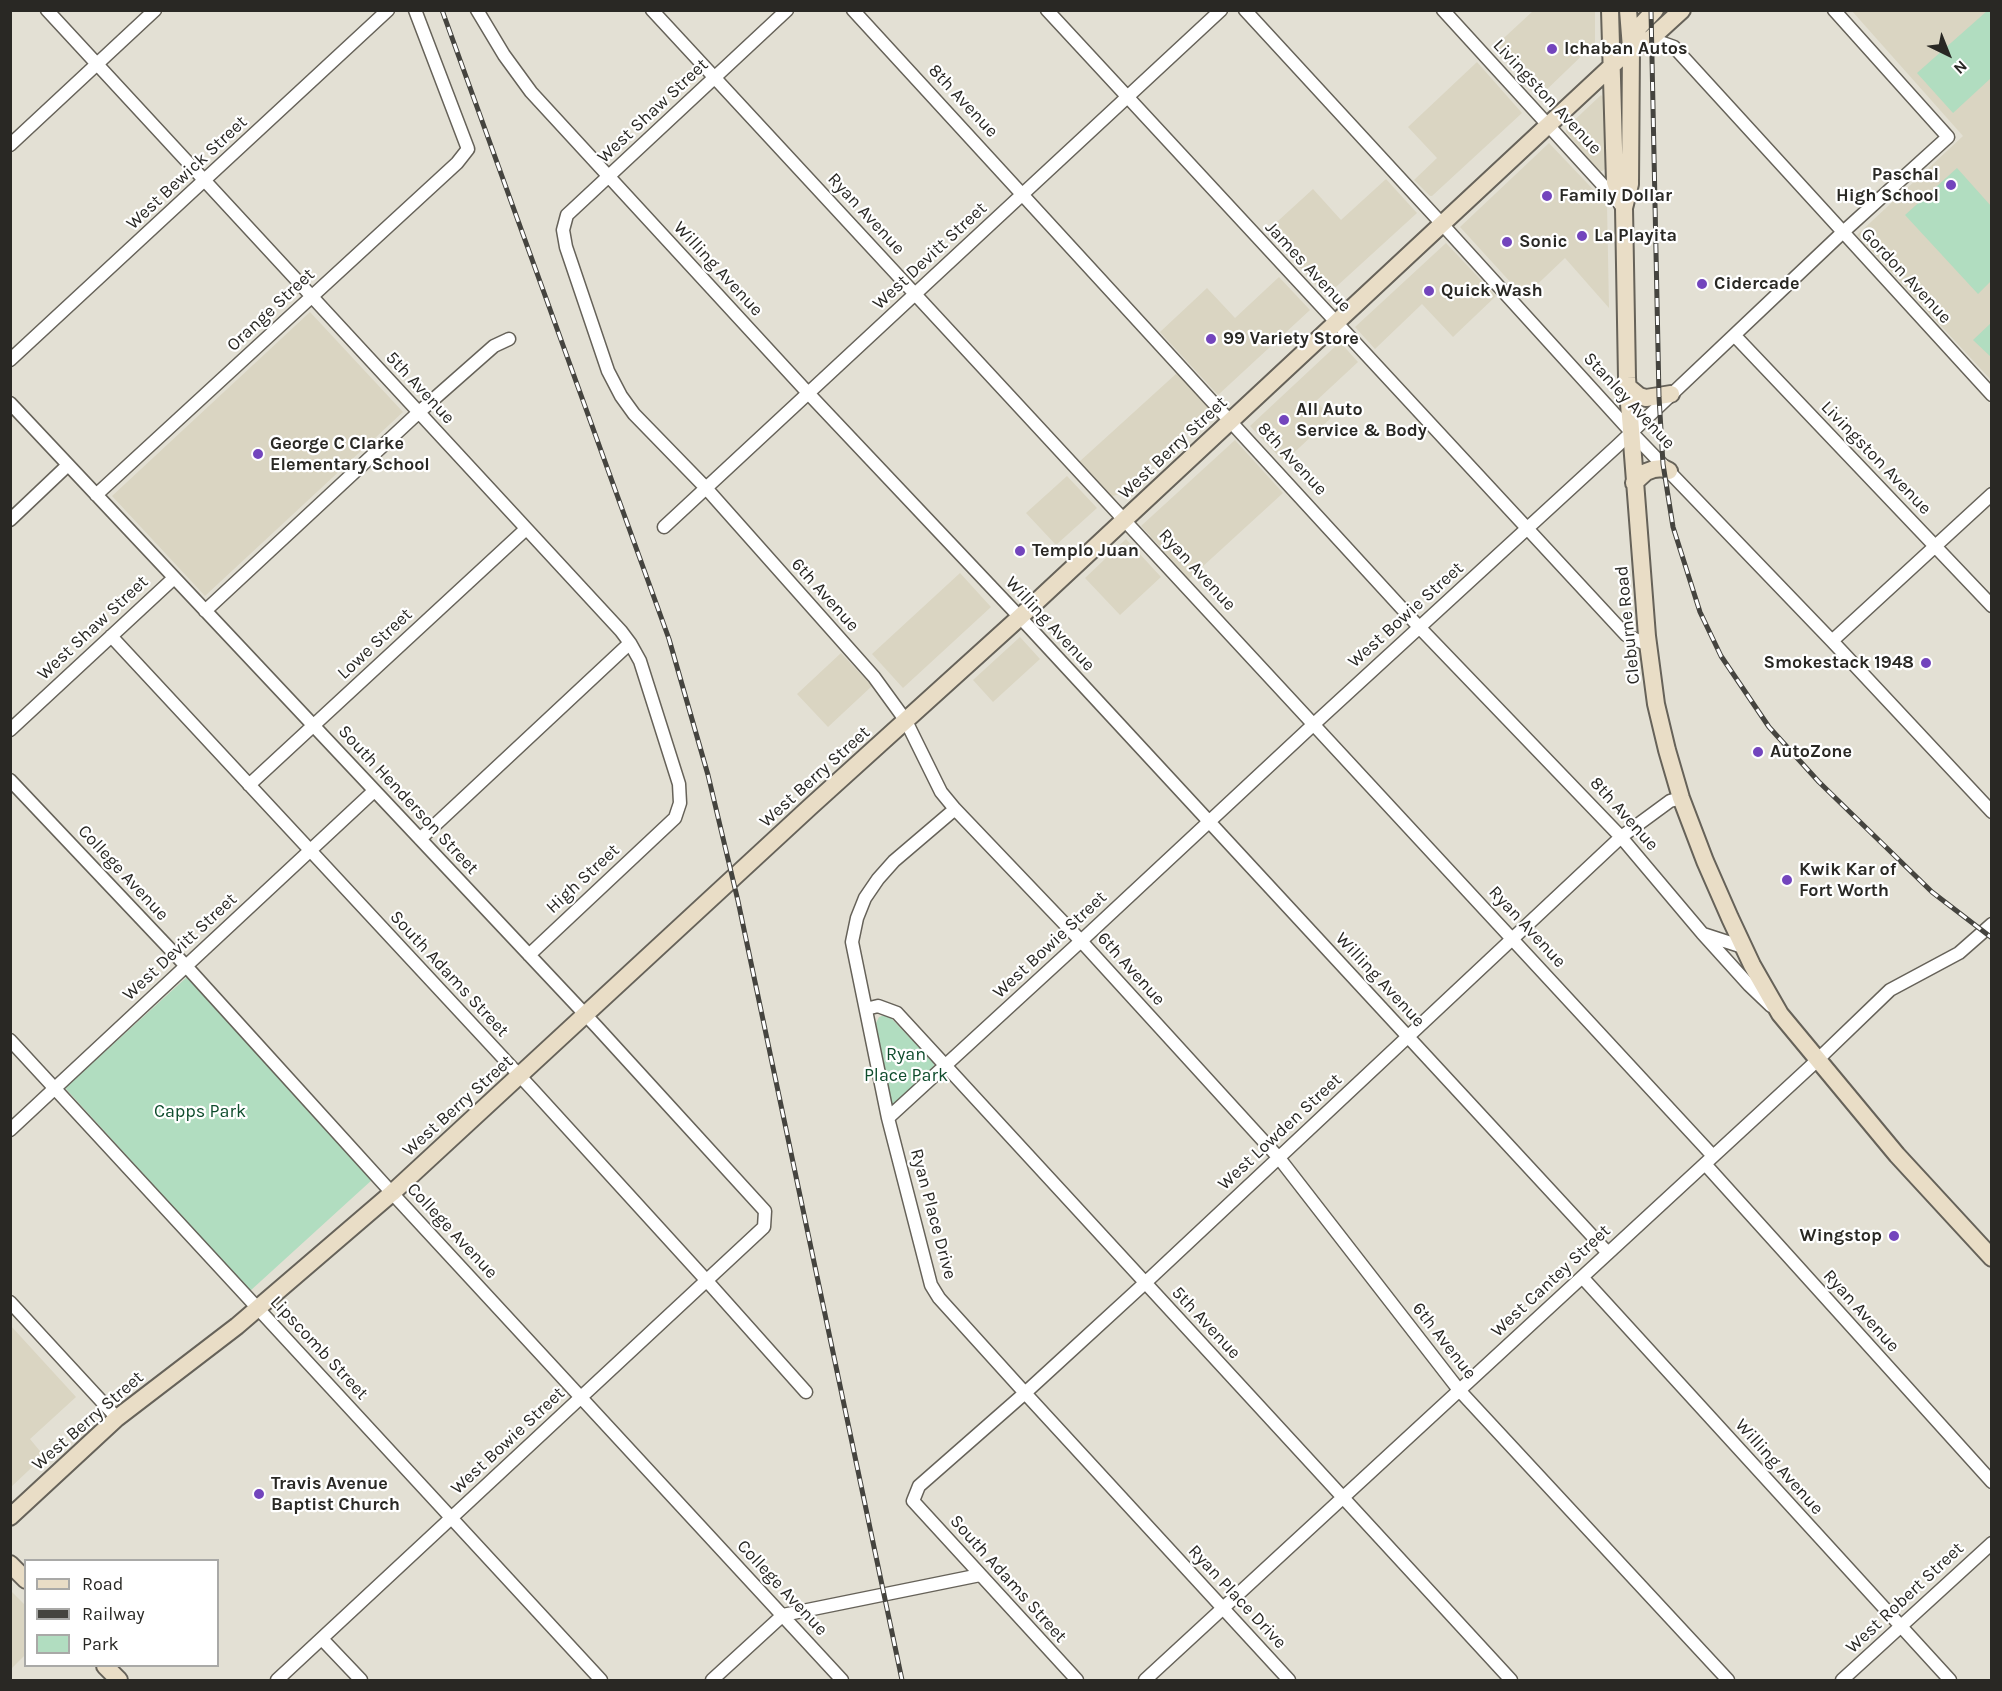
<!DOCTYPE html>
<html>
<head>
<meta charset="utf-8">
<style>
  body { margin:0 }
  #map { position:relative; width:2002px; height:1691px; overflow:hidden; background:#e3e0d4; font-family:Karla,sans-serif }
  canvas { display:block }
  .frame { position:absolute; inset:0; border:12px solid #292824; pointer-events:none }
  .legend { position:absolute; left:24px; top:1559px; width:195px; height:108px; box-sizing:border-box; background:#fff; border:2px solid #a9a9a7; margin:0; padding:8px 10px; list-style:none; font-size:18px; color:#292824 }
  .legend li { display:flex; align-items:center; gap:12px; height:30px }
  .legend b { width:30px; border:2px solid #a9a9a7 }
  .north { position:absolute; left:1918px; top:24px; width:60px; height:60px; -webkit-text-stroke:4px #fff; paint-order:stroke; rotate:137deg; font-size:16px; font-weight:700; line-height:24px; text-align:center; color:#292824 }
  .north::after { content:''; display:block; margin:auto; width:21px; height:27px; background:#292824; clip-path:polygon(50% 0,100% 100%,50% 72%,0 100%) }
</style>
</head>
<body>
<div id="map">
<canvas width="2002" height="1691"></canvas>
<div class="frame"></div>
<ul class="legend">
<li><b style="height:8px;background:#e9ddc6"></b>Road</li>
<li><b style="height:8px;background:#45443f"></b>Railway</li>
<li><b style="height:16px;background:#b1ddc0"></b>Park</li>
</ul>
<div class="north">N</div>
</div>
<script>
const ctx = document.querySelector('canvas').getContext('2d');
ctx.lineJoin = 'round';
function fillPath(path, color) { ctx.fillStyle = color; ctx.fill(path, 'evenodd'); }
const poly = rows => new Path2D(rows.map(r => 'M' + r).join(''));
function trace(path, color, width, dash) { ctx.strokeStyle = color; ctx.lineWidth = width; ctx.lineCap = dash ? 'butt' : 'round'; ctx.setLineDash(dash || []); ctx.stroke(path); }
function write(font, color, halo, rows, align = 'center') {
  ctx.font = font + ' Karla,sans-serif'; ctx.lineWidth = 4.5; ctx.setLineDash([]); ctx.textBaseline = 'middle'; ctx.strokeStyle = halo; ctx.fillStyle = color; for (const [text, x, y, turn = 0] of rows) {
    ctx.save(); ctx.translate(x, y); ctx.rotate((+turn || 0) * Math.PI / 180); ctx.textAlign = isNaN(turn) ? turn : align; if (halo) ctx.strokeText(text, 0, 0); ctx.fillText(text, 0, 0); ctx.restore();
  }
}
fillPath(poly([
  [1533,11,1595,11,1595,43,1539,97,1493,48],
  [1852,11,1991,11,1991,380,1857,235,1963,136],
  [1477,62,1522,113,1432,196,1430,196,1414,180,1437,158,1408,127],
  [1601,95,1604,98,1608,167,1602,171,1599,171,1566,132,1567,127],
  [1549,143,1607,204,1609,308,1565,258,1524,297,1460,227],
  [1386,179,1417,213,1326,296,1267,231,1313,189,1341,220],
  [1446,243,1496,296,1453,337,1422,304,1375,349,1355,327],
  [1279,277,1310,310,1218,395,1160,332,1207,288,1235,318],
  [310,312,403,412,205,596,112,496],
  [1340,342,1358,362,1316,401,1331,418,1284,462,1250,426],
  [1177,373,1208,405,1206,411,1117,495,1112,496,1079,462],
  [1235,440,1283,493,1189,579,1141,526],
  [1067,476,1097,508,1056,545,1026,513],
  [1126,539,1161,577,1120,615,1085,578],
  [960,573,991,607,903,688,872,654],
  [1020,637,1040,659,993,702,973,680],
  [841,653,872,686,828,727,797,694],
  [11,1326,76,1397,30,1439,44,1456,11,1487],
  [10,1590,26,1606,25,1655,11,1669]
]), '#dad5c2');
fillPath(poly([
  [1987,11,1991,11,1991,78,1953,113,1917,73],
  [1957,168,1991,206,1991,281,1978,294,1905,215],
  [1991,323,1991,357,1973,340],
  [188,976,373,1179,250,1291,65,1088],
  [885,1015,890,1017,933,1062,935,1067,933,1071,892,1108,876,1023,879,1017]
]), '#b1ddc0');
const street = poly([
  [47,10,621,631,630,643,640,661,679,784,680,803,675,818,529,955],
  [477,10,504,55,531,92,808,393,1031,629,1608,1253],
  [652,10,1713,1156],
  [787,10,567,215,563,230,566,247,608,371,621,396,634,414,706,488,874,677,906,721,941,792,955,809,1081,941,1279,1158,1459,1390,1728,1680],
  [853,10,1419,627,1621,837,1702,933,1749,985,1771,1006],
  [1047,10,1626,635,1648,645],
  [1245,10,1442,224,1631,432,1832,641,1992,812],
  [1443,10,1621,205],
  [1650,41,1657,41,1674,47,1992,395],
  [10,145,155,10],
  [1735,336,1992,606],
  [10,360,388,10],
  [10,403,597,1027,765,1211,764,1227,277,1680],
  [96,495,457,163,468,149,415,10],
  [10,520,68,465],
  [664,527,1221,10],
  [205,611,418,413,494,346,509,339],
  [111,636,532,1089,707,1281,806,1392],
  [1832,641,1992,494],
  [10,730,174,578],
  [10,780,186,966,392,1193,842,1680],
  [249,785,526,529],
  [955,809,894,861,878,879,865,898,857,918,852,942,888,1118,931,1285,939,1298,1025,1393,1289,1680],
  [420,839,630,643],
  [1703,934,1743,947],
  [866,1009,878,1006,897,1013,1511,1680],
  [10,1040,601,1680],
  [888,1118,1081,941,1314,724,1617,446,1842,233,1948,137,1834,10],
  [10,1130,374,791],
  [1705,1164,1992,1482],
  [1582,1277,1950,1680],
  [10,1302,117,1418],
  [322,1639,361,1680],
  [712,1680,783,1615,980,1575],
  [1077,1680,913,1501,919,1486,1025,1393,1145,1283,1621,837,1670,801,1681,798],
  [1145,1680,1810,1067,1890,990,1959,953,1992,924],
  [1842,1680,1992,1543]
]);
const secondary = poly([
  [1610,10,1615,182,1624,208,1627,378,1647,636,1656,704,1667,750,1681,798,1705,861,1730,918,1752,965,1780,1014,1897,1155,1992,1258],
  [1632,44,1639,27,1655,10],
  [1624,208,1630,184,1631,48,1628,10],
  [1627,386,1639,396,1646,398,1671,394],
  [1634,483,1646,472,1654,469,1663,468,1669,471],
  [10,1517,117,1418,237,1326,392,1193,810,807,1020,617,1631,48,1647,42,1682,10],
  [10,1564,26,1580],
  [105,1666,119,1680]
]);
trace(street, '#666259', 15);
trace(secondary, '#666259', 20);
trace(street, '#fff', 12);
trace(secondary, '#e9ddc6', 16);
const rail = poly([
  [442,10,669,639,708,775,738,901,902,1680],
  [1651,10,1659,397,1663,464,1673,527,1700,612,1721,656,1769,727,1819,782,1932,892,1992,938]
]);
trace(rail, '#45443f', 5);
trace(rail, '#fff', 3, [9]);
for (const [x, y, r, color] of [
  [1552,49,6,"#7345bd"],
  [1951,185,6,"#7345bd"],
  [1547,196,6,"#7345bd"],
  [1582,236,6,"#7345bd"],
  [1507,242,6,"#7345bd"],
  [1702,284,6,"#7345bd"],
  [1429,291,6,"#7345bd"],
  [1211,339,6,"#7345bd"],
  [1284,420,6,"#7345bd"],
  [258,454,6,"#7345bd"],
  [1020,551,6,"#7345bd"],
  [1926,663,6,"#7345bd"],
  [1758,752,6,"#7345bd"],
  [1787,880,6,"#7345bd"],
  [1894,1236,6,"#7345bd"],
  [259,1494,6,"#7345bd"]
]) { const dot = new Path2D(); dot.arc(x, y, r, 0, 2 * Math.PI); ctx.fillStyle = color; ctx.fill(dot); trace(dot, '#fff', 2); }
write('bold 18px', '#292824', '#fff', [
  ["Ichaban Autos",1564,49],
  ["Paschal",1939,175,"right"],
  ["High School",1939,196,"right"],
  ["Family Dollar",1559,196],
  ["La Playita",1594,236],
  ["Sonic",1519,242],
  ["Cidercade",1714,284],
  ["Quick Wash",1441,291],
  ["99 Variety Store",1223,339],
  ["All Auto",1296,410],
  ["Service & Body",1296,431],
  ["George C Clarke",270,444],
  ["Elementary School",270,465],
  ["Templo Juan",1032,551],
  ["Smokestack 1948",1914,663,"right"],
  ["AutoZone",1770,752],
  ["Kwik Kar of",1799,870],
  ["Fort Worth",1799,891],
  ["Wingstop",1882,1236,"right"],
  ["Travis Avenue",271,1484],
  ["Baptist Church",271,1505]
], 'left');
write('18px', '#292824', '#fff', [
  ["Livingston Avenue",1547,97,47],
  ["8th Avenue",963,101,47],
  ["West Shaw Street",653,111,-43],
  ["West Bewick Street",187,173,-43],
  ["Ryan Avenue",866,214,47],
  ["West Devitt Street",930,256,-43],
  ["James Avenue",1308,267,47],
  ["Willing Avenue",718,269,47],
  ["Gordon Avenue",1906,276,47],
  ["Orange Street",271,310,-43],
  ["5th Avenue",420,388,47],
  ["Stanley Avenue",1629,401,47],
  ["West Berry Street",1173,448,-43],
  ["Livingston Avenue",1876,458,46],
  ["8th Avenue",1292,459,47],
  ["Ryan Avenue",1197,570,47],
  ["6th Avenue",825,595,48],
  ["West Bowie Street",1406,615,-42],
  ["Willing Avenue",1050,624,47],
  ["Cleburne Road",1628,625,-96],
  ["West Shaw Street",93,628,-43],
  ["Lowe Street",375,644,-43],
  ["West Berry Street",815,777,-42],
  ["South Henderson Street",408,800,47],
  ["8th Avenue",1624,814,48],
  ["College Avenue",123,873,47],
  ["High Street",583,879,-43],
  ["Ryan Avenue",1527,927,47],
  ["West Bowie Street",1050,945,-43],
  ["West Devitt Street",180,947,-43],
  ["6th Avenue",1131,969,48],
  ["South Adams Street",449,974,47],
  ["Willing Avenue",1380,980,47],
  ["West Berry Street",458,1106,-42],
  ["West Lowden Street",1280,1132,-43],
  ["Ryan Place Drive",933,1214,75],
  ["College Avenue",452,1231,47],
  ["West Cantey Street",1551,1281,-43],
  ["Ryan Avenue",1861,1311,48],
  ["5th Avenue",1206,1323,47],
  ["6th Avenue",1444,1341,52],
  ["Lipscomb Street",319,1348,47],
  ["West Berry Street",88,1421,-41],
  ["West Bowie Street",508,1441,-43],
  ["Willing Avenue",1779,1467,48],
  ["South Adams Street",1008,1579,48],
  ["College Avenue",782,1588,47],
  ["Ryan Place Drive",1237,1597,47],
  ["West Robert Street",1905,1598,-43]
]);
write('18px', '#0f4d2d', '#fff', [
  ["Ryan",906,1055],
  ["Place Park",906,1076],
  ["Capps Park",200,1112]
]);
</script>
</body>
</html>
